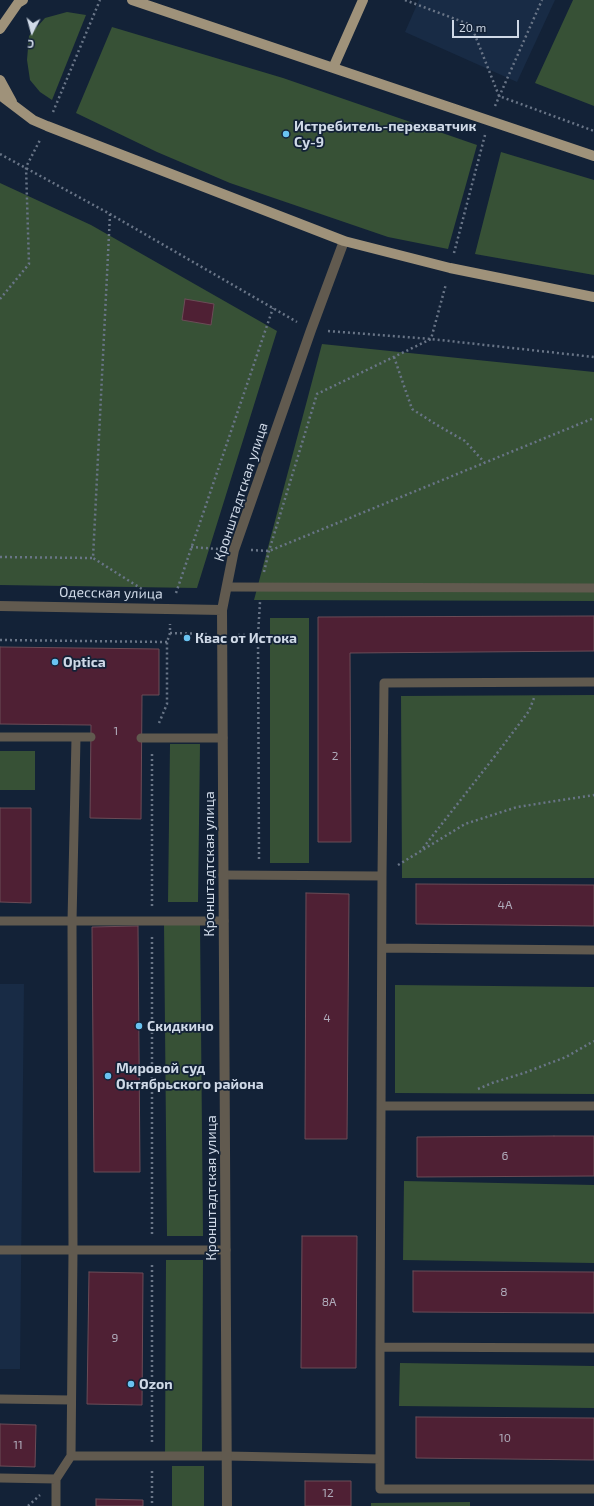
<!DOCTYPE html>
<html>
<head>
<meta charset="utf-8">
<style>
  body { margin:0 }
  #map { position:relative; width:594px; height:1506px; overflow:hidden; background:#132237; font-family:"Exo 2",sans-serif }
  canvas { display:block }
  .north { position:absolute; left:12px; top:12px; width:40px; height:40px; -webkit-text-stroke:3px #132237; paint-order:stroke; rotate:186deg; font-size:11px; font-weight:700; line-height:16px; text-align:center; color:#cfd9e7 }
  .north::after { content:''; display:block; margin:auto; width:14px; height:18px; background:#cfd9e7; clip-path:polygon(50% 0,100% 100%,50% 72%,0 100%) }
  .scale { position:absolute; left:452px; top:20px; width:67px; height:18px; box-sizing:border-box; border:2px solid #cfd9e7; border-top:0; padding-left:5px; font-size:12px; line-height:14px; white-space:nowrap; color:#cfd9e7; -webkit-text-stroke:3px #132237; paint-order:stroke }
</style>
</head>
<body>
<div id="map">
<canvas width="594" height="1506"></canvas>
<div class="north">С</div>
<div class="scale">20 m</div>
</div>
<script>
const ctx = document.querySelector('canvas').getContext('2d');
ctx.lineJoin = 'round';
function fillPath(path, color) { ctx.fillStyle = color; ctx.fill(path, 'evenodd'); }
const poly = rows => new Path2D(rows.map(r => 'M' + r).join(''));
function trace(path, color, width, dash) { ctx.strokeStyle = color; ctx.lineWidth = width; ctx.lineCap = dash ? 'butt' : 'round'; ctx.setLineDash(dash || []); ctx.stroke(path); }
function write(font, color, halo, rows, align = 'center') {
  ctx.font = font + ' "Exo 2",sans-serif'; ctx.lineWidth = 3.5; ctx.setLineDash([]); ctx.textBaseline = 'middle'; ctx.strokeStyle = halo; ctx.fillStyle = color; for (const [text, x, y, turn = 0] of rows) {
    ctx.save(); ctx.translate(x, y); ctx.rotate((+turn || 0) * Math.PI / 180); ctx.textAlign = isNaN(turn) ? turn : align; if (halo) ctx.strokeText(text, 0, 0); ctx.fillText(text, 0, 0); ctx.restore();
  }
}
fillPath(poly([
  [419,0,555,0,517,82,405,32],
  [0,984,24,984,20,1369,0,1369]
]), '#182b45');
fillPath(poly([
  [573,0,594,0,594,106,535,83],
  [67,12,86,15,52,100,40,92,30,80,27,60,29,36,45,18],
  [112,27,283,78,477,145,448,249,388,237,230,183,157,152,76,113],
  [501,152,594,180,594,275,475,254],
  [0,183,91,225,277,331,197,588,0,585],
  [322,344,594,372,594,601,254,600],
  [270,618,309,618,309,863,270,863],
  [594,695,594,878,402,878,401,696],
  [170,744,200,744,198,902,168,902],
  [0,751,35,751,35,790,0,790],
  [164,923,200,923,203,1236,167,1236],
  [395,985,594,987,594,1094,395,1093],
  [404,1181,594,1185,594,1263,403,1260],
  [166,1260,203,1260,202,1457,165,1457],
  [400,1363,594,1366,594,1408,399,1406],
  [172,1466,204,1466,204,1506,172,1506],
  [470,1502,470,1506,371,1506,371,1503]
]), '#375136');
const building = poly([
  [185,299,214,304,211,325,182,320,185,299],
  [594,616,594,651,350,653,351,842,318,842,318,617,594,616],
  [0,647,159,649,159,695,142,695,141,819,90,818,91,725,0,724,0,647],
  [0,808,31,808,31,903,0,902,0,808],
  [416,884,594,885,594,926,416,924,416,884],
  [306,893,349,894,347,1139,305,1139,306,893],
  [138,926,140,1172,94,1172,92,927,138,926],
  [554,1136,594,1136,594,1176,417,1177,417,1137,554,1136],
  [302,1236,357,1236,356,1368,301,1368,302,1236],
  [413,1271,594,1272,594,1313,413,1312,413,1271],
  [89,1272,143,1273,142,1405,87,1404,89,1272],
  [416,1417,594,1418,594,1460,416,1458,416,1417],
  [0,1424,36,1425,35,1467,0,1466,0,1424],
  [305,1481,351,1481,351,1506,305,1506,305,1481],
  [96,1499,143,1500,143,1506,96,1506,96,1499]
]);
fillPath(building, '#4f2034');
trace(building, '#6b4c57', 1);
trace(poly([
  [405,0,471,25,499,96,594,131],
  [495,106,542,0],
  [53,112,100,0],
  [0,154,110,214,297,322],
  [110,214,93,558,145,591],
  [454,253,485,135],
  [0,299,29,264,26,167,40,140],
  [328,331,431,339,594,357],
  [394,357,412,409,437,425,465,441,485,463],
  [191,547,218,549],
  [251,550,269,551,594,418],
  [0,557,93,558],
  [264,572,269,551,317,394,431,339,446,284],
  [176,593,273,308],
  [170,633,207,634],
  [238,635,258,635],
  [0,640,167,642],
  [159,723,167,704,167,642,170,633,170,624],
  [423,848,495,756,529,711,534,698],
  [259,859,258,635,260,602],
  [398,865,465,824,517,807,594,795],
  [152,906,152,753],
  [152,937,152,1236],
  [478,1089,492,1083,524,1073,566,1057,594,1041],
  [152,1442,152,1265],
  [152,1471,152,1506],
  [28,1506,40,1495]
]), '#697587', 2.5, [2, 3]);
trace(poly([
  [227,587,594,588],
  [0,737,91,737],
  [141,738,223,738],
  [223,875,382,876,384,683,594,682],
  [382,876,380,1347,594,1348],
  [0,921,224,921],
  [382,948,594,950],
  [381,1106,594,1106],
  [0,1250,226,1250],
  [380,1347,380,1489,594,1489],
  [0,1399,71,1400],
  [71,1456,73,1251,72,921,76,738],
  [0,1478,56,1479,56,1506],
  [56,1479,71,1456,227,1456,380,1459]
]), '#615a4f', 9);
trace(poly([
  [0,606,222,610],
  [227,1506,222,610,234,550,311,330,344,241]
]), '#615a4f', 10);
trace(poly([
  [132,0,594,156],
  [0,29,18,3,23,0],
  [333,68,363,0],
  [0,80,12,102],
  [0,95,33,120,47,126,344,241,450,268,594,297]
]), '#9f927a', 10);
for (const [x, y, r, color] of [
  [286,134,4,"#6ac3f1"],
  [187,638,4,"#6ac3f1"],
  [55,662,4,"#6ac3f1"],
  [139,1026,4,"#6ac3f1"],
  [108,1076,4,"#6ac3f1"],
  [131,1384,4,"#6ac3f1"]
]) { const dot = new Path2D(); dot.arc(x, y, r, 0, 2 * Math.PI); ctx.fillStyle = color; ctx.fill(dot); trace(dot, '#132237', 1.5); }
write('12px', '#afabba', null, [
  ["1",116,731],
  ["2",335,756],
  ["4А",505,905],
  ["4",327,1018],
  ["6",505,1156],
  ["8",504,1292],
  ["8А",329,1302],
  ["9",115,1338],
  ["10",505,1438],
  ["11",18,1445],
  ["12",328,1493]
]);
write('bold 14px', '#cfd9e7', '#132237', [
  ["Истребитель-перехватчик",294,126],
  ["Су-9",294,142],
  ["Квас от Истока",195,638],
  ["Optica",63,662],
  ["Скидкино",147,1026],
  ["Мировой суд",116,1068],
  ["Октябрьского района",116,1084],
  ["Ozon",139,1384]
], 'left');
write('14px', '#cfd9e7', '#132237', [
  ["Кронштадтская улица",241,492,-72],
  ["Одесская улица",111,593,1],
  ["Кронштадтская улица",209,864,-90],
  ["Кронштадтская улица",211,1188,-90]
]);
</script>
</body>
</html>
